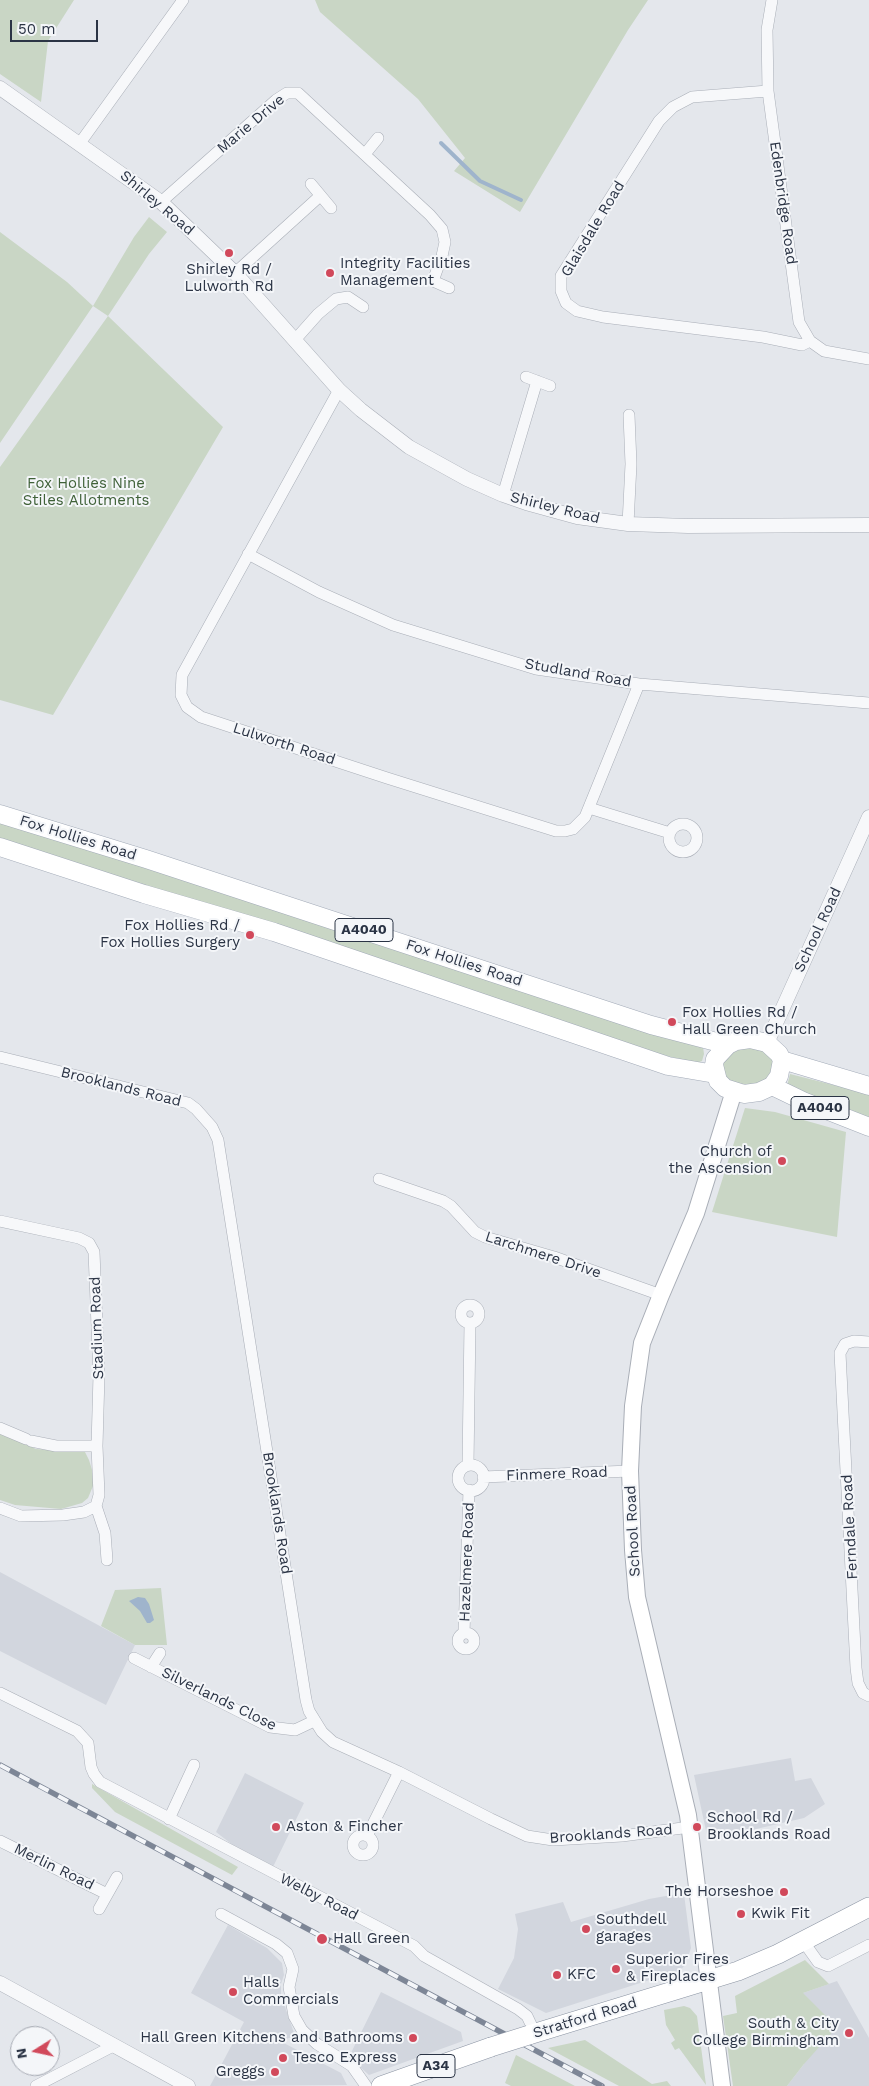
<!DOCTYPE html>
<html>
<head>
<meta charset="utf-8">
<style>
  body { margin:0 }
  #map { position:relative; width:869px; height:2086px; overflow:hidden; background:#e4e7ec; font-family:"Work Sans",sans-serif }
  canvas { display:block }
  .north { position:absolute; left:10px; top:2026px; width:50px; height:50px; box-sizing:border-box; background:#f4f6f9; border:1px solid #a4a8b1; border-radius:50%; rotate:260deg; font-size:14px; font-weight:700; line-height:20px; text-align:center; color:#2b3445 }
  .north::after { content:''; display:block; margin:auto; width:18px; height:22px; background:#d1495b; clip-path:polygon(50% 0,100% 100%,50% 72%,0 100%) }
  .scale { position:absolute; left:10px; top:20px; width:88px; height:22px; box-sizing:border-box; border:2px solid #2b3445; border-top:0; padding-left:6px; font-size:15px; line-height:18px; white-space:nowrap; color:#2b3445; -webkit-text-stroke:4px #f4f6f9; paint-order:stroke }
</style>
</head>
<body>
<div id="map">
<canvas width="869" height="2086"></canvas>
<div class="north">N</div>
<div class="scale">50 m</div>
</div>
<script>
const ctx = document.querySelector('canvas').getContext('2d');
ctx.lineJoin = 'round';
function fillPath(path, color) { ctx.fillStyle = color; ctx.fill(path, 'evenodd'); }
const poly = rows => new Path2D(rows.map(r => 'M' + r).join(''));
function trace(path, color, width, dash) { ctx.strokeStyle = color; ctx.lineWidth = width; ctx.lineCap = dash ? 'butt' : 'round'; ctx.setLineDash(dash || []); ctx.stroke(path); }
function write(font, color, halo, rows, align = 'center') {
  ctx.font = font + ' "Work Sans",sans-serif'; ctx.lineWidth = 4; ctx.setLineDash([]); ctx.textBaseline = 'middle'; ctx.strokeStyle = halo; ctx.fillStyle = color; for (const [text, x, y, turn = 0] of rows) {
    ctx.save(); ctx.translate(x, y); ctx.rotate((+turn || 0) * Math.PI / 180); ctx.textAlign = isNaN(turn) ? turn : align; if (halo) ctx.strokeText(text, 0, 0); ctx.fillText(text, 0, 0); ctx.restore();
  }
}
fillPath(poly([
  [0,1572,135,1645,106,1705,0,1651],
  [791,1758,795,1781,811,1778,825,1804,804,1818,708,1840,694,1775],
  [245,1773,304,1803,272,1869,238,1849,216,1832],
  [677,1894,684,1894,691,1948,686,1963,681,1970,546,2013,498,1989,514,1958,518,1929,515,1914,563,1902,571,1922,649,1899],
  [228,1925,267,1948,282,1963,284,1975,281,1984,281,1995,295,2036,280,2041,341,2073,347,2085,210,2086,244,2022,191,1993],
  [837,1981,869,2038,869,2086,787,2086,804,2064,803,1993],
  [381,1992,461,2032,463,2041,369,2075,349,2057]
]), '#d2d6de');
fillPath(poly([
  [0,0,74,0,48,41,41,102,0,74],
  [315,0,648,0,628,30,520,212,454,171,465,158,418,99,320,12],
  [149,217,167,232,149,254,108,316,223,427,53,715,0,700,0,467,108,316,93,306,0,443,0,232,67,282,93,306,134,237],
  [0,820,703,1047,704,1054,702,1061,697,1063,650,1052,0,841],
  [742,1046,766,1049,777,1061,767,1080,748,1086,730,1082,723,1074,721,1061],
  [790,1074,869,1094,869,1118,787,1086],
  [745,1108,775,1112,846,1132,837,1237,712,1212],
  [0,1432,36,1449,85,1452,89,1460,93,1473,93,1486,88,1498,82,1503,61,1509,15,1505,0,1500],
  [161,1588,167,1645,135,1645,101,1626,115,1590],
  [92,1784,238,1867,232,1875,115,1812,92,1788],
  [805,1960,829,1984,803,1993,837,2027,804,2064,787,2086,733,2086,723,2016,737,2013,735,1996],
  [684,2006,690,2008,697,2016,706,2085,679,2048,675,2050,671,2043,675,2040,666,2025,664,2010],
  [585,2040,652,2084,667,2081,671,2086,619,2086,548,2048],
  [516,2055,575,2086,511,2086,505,2083]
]), '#c9d6c5');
fillPath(poly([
  [138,1597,145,1598,149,1604,154,1620,150,1623,147,1623,140,1611,129,1601]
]), '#9fb4cc');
trace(poly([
  [441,143,480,181,521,200]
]), '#9fb4cc', 4);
const minor = poly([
  [772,0,767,30,768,91,799,322,810,341,824,351,869,359],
  [768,91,692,97,673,107,659,121,561,276,561,291,566,303,577,311,603,317,763,337,802,345,810,341],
  [80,143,183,0],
  [365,154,378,138],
  [311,184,331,208],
  [161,202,276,100,287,93,298,93,430,215,442,229,445,242,442,256,433,281,449,288],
  [235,273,320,196],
  [294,341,318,314,336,299,348,297,363,307],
  [526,377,550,386],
  [339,390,182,675,181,695,187,707,201,717,387,778,556,831,565,831,573,829,585,817,639,684],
  [503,495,537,381],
  [628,524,631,464,629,415],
  [248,554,319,592,393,625,536,669,639,684,869,703],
  [589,808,670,833],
  '669 838a14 14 0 1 1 28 0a14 14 0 1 1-28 0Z',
  [0,1057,188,1103,196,1109,212,1127,218,1140,306,1700,309,1711,322,1732,333,1742,399,1772,491,1819,527,1836,553,1840,622,1836,690,1827],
  [379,1179,443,1201,451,1206,475,1232,485,1237,554,1257,661,1295],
  [0,1221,79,1238,89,1243,94,1252,99,1375,97,1446,99,1495,96,1506,84,1512,63,1515,21,1516,0,1508],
  '461 1314a9 9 0 1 1 18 0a9 9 0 1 1-18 0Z',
  [869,1342,854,1341,845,1344,840,1353,856,1668,858,1683,863,1693,869,1696],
  [0,1428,26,1439],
  [31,1441,56,1446,97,1446],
  [468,1465,470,1323],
  '458 1478a13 13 0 1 1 26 0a13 13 0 1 1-26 0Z',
  [483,1477,630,1471],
  [96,1506,105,1533,107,1560],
  '458 1641a8 8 0 1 1 16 0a8 8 0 1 1-16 0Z',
  [464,1633,469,1490],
  [134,1658,270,1727,295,1730,314,1721],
  [151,1667,160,1653],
  [0,1693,77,1731,88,1743,91,1767,94,1774,100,1782,414,1946,424,1956,518,2009,527,2016,535,2033],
  [169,1819,194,1765],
  '353 1845a10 10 0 1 1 20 0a10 10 0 1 1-20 0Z',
  [367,1836,399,1772],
  [0,1841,107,1894],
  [99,1909,117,1877],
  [221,1914,276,1944,287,1953,293,1969,289,1987,294,2016,302,2030,317,2044,352,2066,366,2086],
  [803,1941,818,1962,828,1966,869,1945],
  [36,2086,113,2046]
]);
const tertiary = poly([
  [0,88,161,202,235,273,339,390,361,410,409,447,467,479,503,495,526,503,577,517,628,524,688,526,869,525],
  [767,1043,869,817],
  [0,1983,188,2086]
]);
const secondary = poly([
  [722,2086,688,1815,637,1597,633,1550,630,1471,633,1406,642,1343,661,1295,696,1213,734,1091]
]);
const primary = poly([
  [0,814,146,859,651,1025,728,1045],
  [0,847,144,894,274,932,668,1066,715,1074],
  [750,1039,767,1043,779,1054,782,1060,779,1076,772,1086,759,1092,744,1094,725,1088,718,1081,714,1065,715,1059,728,1045,736,1041,750,1039],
  [782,1060,869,1086],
  [772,1086,803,1101,869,1127]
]);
const trunk = poly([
  [529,2035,738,1971,778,1954,869,1907],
  [381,2086,491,2047]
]);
trace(minor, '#a9aeb7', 12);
trace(tertiary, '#a9aeb7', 15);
trace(secondary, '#a9aeb7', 18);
trace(primary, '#a3abb8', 19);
trace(trunk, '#8b94a3', 20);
trace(minor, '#f7f8fa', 11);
trace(tertiary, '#f7f8fa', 14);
trace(secondary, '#fff', 16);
trace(primary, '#fff', 18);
trace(trunk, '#fff', 19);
const rail = poly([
  [0,1765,602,2086]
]);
trace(rail, '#7d8696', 5.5);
trace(rail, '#f4f6f9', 4, [11]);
const trunkBridge = poly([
  [491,2047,529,2035]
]);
trace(trunkBridge, '#8b94a3', 20, []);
trace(trunkBridge, '#fff', 19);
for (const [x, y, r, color] of [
  [229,253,5,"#d1495b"],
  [330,273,5,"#d1495b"],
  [250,935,5,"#d1495b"],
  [672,1022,5,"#d1495b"],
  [782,1161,5,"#d1495b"],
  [276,1827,5,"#d1495b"],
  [697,1827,5,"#d1495b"],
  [784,1892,5,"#d1495b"],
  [741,1914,5,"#d1495b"],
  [586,1929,5,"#d1495b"],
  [322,1939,6,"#d1495b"],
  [616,1969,5,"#d1495b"],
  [557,1975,5,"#d1495b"],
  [233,1992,5,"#d1495b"],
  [849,2033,5,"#d1495b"],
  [413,2038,5,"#d1495b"],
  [283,2058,5,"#d1495b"],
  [275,2072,5,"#d1495b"]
]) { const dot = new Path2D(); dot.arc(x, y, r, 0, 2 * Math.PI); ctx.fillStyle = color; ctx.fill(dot); trace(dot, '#f4f6f9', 2); }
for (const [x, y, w] of [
  [364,930,58],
  [820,1108,58],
  [436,2066,38]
]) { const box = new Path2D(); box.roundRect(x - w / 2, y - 11.5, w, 23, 4); ctx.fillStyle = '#f4f6f9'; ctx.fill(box); trace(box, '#2b3445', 1); }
write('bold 14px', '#2b3445', null, [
  ["A4040",364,930],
  ["A4040",820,1108],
  ["A34",436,2066]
]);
write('15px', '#2b3445', '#f4f6f9', [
  ["Marie Drive",251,124,-40],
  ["Shirley Road",157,203,40],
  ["Edenbridge Road",783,203,82],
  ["Glaisdale Road",593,229,-59],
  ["Shirley Road",555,508,14],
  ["Studland Road",578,673,10],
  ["Lulworth Road",284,744,18],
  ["Fox Hollies Road",78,838,17],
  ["School Road",818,930,-65],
  ["Fox Hollies Road",464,963,18],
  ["Brooklands Road",121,1087,14],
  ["Larchmere Drive",543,1255,18],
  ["Stadium Road",97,1328,-92],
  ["Finmere Road",557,1474,-2],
  ["Brooklands Road",277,1513,81],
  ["Ferndale Road",850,1527,-93],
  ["School Road",633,1531,-93],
  ["Hazelmere Road",467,1562,-88],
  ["Silverlands Close",219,1699,26],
  ["Brooklands Road",611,1834,-4],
  ["Merlin Road",54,1867,26],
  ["Welby Road",319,1897,27],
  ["Stratford Road",585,2018,-17]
]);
write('15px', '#2b3445', '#f4f6f9', [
  ["Integrity Facilities",340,264],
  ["Management",340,281],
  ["Shirley Rd /",229,270,"center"],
  ["Lulworth Rd",229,287,"center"],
  ["Fox Hollies Rd /",240,926,"right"],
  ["Fox Hollies Surgery",240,943,"right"],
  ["Fox Hollies Rd /",682,1013],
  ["Hall Green Church",682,1030],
  ["Church of",772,1152,"right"],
  ["the Ascension",772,1169,"right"],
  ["School Rd /",707,1818],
  ["Brooklands Road",707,1835],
  ["Aston & Fincher",286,1827],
  ["The Horseshoe",774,1892,"right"],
  ["Kwik Fit",751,1914],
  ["Southdell",596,1920],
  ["garages",596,1937],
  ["Hall Green",333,1939],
  ["Superior Fires",626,1960],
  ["& Fireplaces",626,1977],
  ["KFC",567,1975],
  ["Halls",243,1983],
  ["Commercials",243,2000],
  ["South & City",839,2024,"right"],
  ["College Birmingham",839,2041,"right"],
  ["Hall Green Kitchens and Bathrooms",403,2038,"right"],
  ["Tesco Express",293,2058],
  ["Greggs",265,2072,"right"]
], 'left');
write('15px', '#3f6138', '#f4f6f9', [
  ["Fox Hollies Nine",86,484],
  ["Stiles Allotments",86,501]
]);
</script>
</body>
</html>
